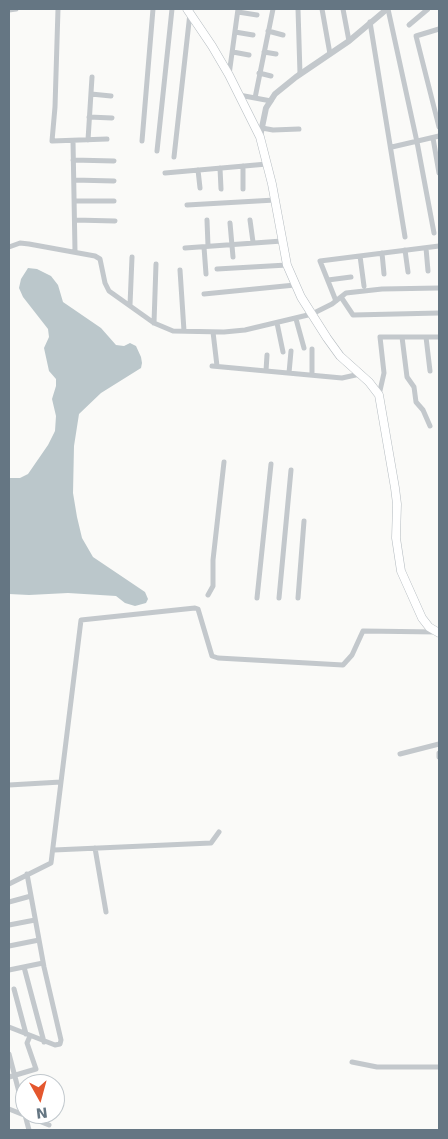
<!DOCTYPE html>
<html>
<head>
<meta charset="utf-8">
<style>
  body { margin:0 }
  #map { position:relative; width:448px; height:1139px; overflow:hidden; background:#fafaf8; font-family:"DejaVu Sans",sans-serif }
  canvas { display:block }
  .frame { position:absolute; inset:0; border:10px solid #657683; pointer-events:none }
  .north { position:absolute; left:15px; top:1074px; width:50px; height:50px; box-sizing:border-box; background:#fff; border:1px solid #c1c8cd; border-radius:50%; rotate:173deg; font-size:14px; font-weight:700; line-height:20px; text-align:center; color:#657683 }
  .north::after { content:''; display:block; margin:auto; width:18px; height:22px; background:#e4572e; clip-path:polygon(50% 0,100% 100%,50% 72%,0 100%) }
</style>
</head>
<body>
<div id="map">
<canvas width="448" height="1139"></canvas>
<div class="frame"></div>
<div class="north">N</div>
</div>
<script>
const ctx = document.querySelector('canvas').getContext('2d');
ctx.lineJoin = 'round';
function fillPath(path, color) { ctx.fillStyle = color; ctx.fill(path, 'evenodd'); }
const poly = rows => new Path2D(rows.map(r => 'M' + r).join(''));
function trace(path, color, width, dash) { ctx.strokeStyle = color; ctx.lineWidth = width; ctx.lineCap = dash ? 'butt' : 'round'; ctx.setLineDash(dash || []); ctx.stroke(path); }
fillPath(poly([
  [28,268,37,269,51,276,58,285,63,302,101,328,116,345,124,346,130,343,136,346,141,357,142,363,141,368,101,393,79,414,74,446,73,493,77,517,82,538,93,557,145,592,148,599,146,603,135,606,125,603,116,596,68,593,29,595,9,594,9,478,20,478,28,474,48,445,55,431,56,416,52,399,56,386,56,379,49,371,44,348,49,337,48,329,23,297,19,288,21,279]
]), '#bbc7cb');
const secondary = poly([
  [187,9,212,46,229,75,260,137,272,184,287,265,301,297,327,338,340,356,369,382,379,395,395,488,397,504,396,538,401,571,422,618,429,627,439,633]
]);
trace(secondary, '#b3babf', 9);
trace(poly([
  [58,9,55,107,52,141,107,139],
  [298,9,300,74],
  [322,9,330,54],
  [343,9,349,41],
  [388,9,417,142,434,233],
  [9,10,16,9],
  [238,12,257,15],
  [370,22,405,237],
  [409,25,428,9],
  [439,29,416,36,439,127],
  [268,31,283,35],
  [235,32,253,35],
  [233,52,249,55],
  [264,52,276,54],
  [259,73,271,76],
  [229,75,238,9],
  [91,94,111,96],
  [239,95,271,101],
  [255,98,273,9],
  [89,117,112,118],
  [262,128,273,130,299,129],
  [433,138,439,173],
  [88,140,92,77],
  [73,141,75,251],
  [142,141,153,9],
  [392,147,439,136],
  [157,151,172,9],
  [174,157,190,13],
  [73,160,114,161],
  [243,166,243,189],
  [220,168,221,189],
  [198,170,200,188],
  [165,173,267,164],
  [74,180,114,181],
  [75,201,114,201],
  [187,205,275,200],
  [75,220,115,221],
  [207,220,208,246],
  [250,220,253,242],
  [230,223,233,257],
  [9,247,20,243,29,244,95,256,100,259,105,283,109,291,154,323,173,331,224,332,245,330,312,314,332,304,346,293,382,289,439,288],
  [204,247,206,274],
  [185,248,282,241],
  [426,248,428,271],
  [405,250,408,272],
  [382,253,384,274],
  [360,256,364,286],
  [217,269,287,265],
  [180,270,184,331],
  [328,280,351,277],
  [204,294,295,285],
  [341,297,353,315,439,313],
  [336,301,320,261,439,246],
  [130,305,132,257],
  [296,319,304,348],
  [154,323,156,264],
  [277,323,283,352],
  [213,332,217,366],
  [402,337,407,377,414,387,416,402,423,410,430,426],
  [426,337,430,371],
  [212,366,342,378,360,374],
  [266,371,267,355],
  [289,373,291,351],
  [312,375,312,349],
  [379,395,384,373,380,337,439,337],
  [208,595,213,586,213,560,224,462],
  [257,598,271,464],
  [279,598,291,470],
  [298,598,304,521],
  [439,753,439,757],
  [400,754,439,744],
  [9,785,61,782],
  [95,848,106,912],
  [54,850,211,843,219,832],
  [9,884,51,863,81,620,195,608,198,609,212,656,218,658,343,665,352,655,363,631,437,632],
  [9,902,31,896],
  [9,925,35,920],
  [9,946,39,940],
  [24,967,44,1042],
  [9,970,43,963],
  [14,989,26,1034],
  [9,1027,55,1045,60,1044,61,1040,44,967,27,874],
  [9,1054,29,1130],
  [352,1062,377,1067,439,1067],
  [9,1077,36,1069,27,1043,30,1036],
  [9,1109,49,1125]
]), '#c3c8cc', 5);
trace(poly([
  [260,137,266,108,275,94,296,77,349,41,387,9]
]), '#c3c8cc', 6);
trace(secondary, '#fff', 8);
</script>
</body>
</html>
